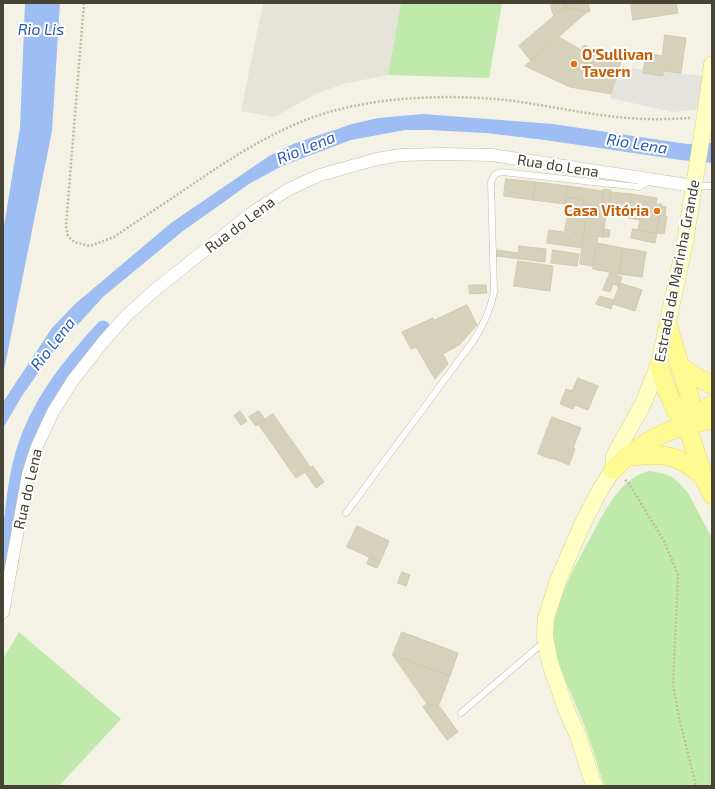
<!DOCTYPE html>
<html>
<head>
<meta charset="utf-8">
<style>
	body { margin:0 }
	#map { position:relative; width:715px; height:789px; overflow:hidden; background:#f3f2e5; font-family:"Exo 2",sans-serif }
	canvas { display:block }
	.frame { position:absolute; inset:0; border:4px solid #464334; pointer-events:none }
</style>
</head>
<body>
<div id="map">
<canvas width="715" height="789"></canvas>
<div class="frame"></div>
</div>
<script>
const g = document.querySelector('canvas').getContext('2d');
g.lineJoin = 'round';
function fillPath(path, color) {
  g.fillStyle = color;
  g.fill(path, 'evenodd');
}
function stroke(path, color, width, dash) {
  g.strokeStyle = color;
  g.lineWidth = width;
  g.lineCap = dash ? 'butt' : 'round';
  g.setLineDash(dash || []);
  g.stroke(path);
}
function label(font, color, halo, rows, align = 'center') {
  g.font = font + ' "Exo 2",sans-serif';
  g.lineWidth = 4;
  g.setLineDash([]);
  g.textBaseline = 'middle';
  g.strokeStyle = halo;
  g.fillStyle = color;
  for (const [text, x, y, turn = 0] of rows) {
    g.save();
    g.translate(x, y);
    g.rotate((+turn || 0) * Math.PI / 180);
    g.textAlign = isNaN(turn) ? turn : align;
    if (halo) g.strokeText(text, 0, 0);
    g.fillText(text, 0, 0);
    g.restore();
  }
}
fillPath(new Path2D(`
	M263,3h138l-13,72 -45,9 -27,10 -42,23 -33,-6z`), '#e5e3da');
fillPath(new Path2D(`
	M401,3h101l-13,75 -101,-3z
	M649,471l13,2 10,4 8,7 8,9 24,45v248h-108c-7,-23 -14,-47 -23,-69 -8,-20 -18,-39 -24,-60 -1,-4 -3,-10 -4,-14 -3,-37 27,-85 43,-116 12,-22 27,-50 53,-56z
	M19,632l102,87 -62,67h-56v-127z`), '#c0eaac');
fillPath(new Path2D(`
	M620,66l23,4v3l20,2v-4l40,5 -4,28 -4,6 -23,2 -62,-14z`), '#e4e3de');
fillPath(new Path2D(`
	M25,3h35l-8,128 -49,244v-143l17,-104z
	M423,114l130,10 134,20 25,-1v20l-31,-3 -136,-20 -59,-7 -57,-3h-24l-54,10 -69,26 -33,18 -66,47 -79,65 -52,57 -30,43 -19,32v-26l49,-74 23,-24 96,-81 98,-67 24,-12 59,-20 26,-6z`), '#9ebdf3');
stroke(new Path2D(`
	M3,571c3,-18 6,-36 9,-54 2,-22 5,-43 11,-64 15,-50 45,-86 80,-125`), '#9ebdf3', 15);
const building = new Path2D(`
	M551,3h14v4l-11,9 -2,-5z
	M565,3h23l2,8 -3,1 -22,-5z
	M631,3h45l2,10 -45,7z
	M565,7l22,5 -56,49 -12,-15z
	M665,35l21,3 -5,35 -18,-2v5l-20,-3 3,-20 16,3z
	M559,37l22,13 3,-5 18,9 3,-4 18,5 -12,39 -41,-7 -45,-21z
	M506,179l30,3 -3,18 -29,-4z
	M536,182l32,4 -3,18 -32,-4z
	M568,186l36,5 -2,16 -19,-3 1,-5 -18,-2z
	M604,189l7,1 -2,18 -7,-1z
	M611,192l20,2 -1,12h-4l-1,11 -38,-5 1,-7 21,3z
	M631,194l26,4 -1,6h6l-5,29 -19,-3 2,-10 -12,-2z
	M566,197l18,2 -3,17 -17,-3z
	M583,204l5,1 -2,11h-5z
	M626,206h4l-2,12 -3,-1z
	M661,206l5,1 -1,9 2,1 -3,17 -7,-1z
	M587,212l19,3 -3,22 -19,-3z
	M568,214l18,2 -2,18 -19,-3z
	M604,229l6,1 -1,7h-6z
	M633,229l24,4 -2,10 -24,-5z
	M549,230l35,5 -2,13 -35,-5z
	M584,235l14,2 -5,29 -13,-2z
	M597,243l26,5 -4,26 -26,-5z
	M519,246l27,3 -1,13 -49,-6 1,-6 21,3z
	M623,248l23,4 -4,25 -23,-3z
	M553,250l26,4 -2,12 -26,-3z
	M518,261l35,5 -3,25 -36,-5z
	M610,273l12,4 -3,9 -6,-2 -3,8 -7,-2z
	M620,283l22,7 -7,21 -22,-7z
	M469,285h17l1,8 -17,1z
	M600,296l14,4 -3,9 -15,-5z
	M467,305l10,20 -18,20 -16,9 5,10 -13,15 -19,-32 -5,2 -9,-17 31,-14 1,2z
	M578,378l20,8 -10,24 -13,-5 -2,4 -13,-5 6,-15 6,2z
	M240,411l7,10 -6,4 -7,-9z
	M259,411l6,8 -9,7 -7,-9z
	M273,414l38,54 -15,10 -38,-54z
	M552,417l29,11 -8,20 2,1 -6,16 -17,-7 -1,1 -13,-5z
	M313,466l11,16 -8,6 -11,-16z
	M357,526l32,15 -9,21 -33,-15z
	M370,557l10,5 -3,6 -10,-4z
	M402,572l8,3 -4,11 -8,-3z
	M402,632l56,21 -8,23 -57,-21z
	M393,655l57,21 -12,31 -11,-3z
	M427,704l13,3 18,25 -11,8 -24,-33z`);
fillPath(building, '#d5d1ba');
stroke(building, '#d0cbad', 1);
const service = new Path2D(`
	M695,186h17
	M346,513l128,-173c10,-17 16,-29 20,-48l-3,-110c2,-7 5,-9 11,-10l137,15 11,-6
	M461,713l83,-71`);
const minor = new Path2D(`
	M3,612l25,-138 9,-28 16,-34 20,-32 30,-38 24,-27 29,-26 97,-77 36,-23 31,-14 57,-16 24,-4 39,-1 52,1 202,31`);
const secondary = new Path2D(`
	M594,786l-16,-50 -12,-27 -16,-46 -5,-27 1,-18 13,-40 24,-55 17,-33 13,-20 1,-14 29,-52 16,-40 26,-122 20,-126 7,-52`);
const primary = new Path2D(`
	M668,326l22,72v8l-3,19
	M659,364l5,19 5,12 7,16 11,14 17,53 8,17
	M680,366l16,11 16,8
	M690,422l11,-11 11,-6
	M625,457c36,-3 52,-6 79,21
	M613,470c21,-22 45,-37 74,-45 9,-2 17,-4 25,-6`);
stroke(service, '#c2bfaa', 7);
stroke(minor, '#c2bfaa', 13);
stroke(secondary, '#d6d393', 17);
stroke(primary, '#e9de5e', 19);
stroke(new Path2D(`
	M84,3l-18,223 2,10 6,6 16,4 24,-9c26,-18 53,-35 79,-53 35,-24 71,-47 110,-63 56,-23 132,-27 192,-22 45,4 90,16 134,19 21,2 42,1 62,0
	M625,480l3,2 36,59 14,34 -5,110 6,32 17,69`), '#c2bc98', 2.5, [2, 2]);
stroke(service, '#fff', 6);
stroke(minor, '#fff', 12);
stroke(secondary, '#fffec3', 16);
stroke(primary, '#fff992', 18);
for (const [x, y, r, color] of [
	[574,64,4,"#e8710a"],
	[657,211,4,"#e8710a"]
]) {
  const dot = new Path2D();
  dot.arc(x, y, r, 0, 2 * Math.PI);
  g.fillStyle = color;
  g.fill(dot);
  stroke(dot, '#fff', 1.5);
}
label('bold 15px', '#c56008', '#fff', [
	["O'Sullivan",582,55],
	["Tavern",582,72],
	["Casa Vitória",649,211,"right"]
], 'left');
label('15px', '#464334', '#fff', [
	["Rua do Lena",558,166,9],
	["Rua do Lena",240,225,-37],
	["Estrada da Marinha Grande",677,271,-79],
	["Rua do Lena",28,489,-77]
]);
label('italic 16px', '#295bb6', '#fff', [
	["Rio Lis",41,30],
	["Rio Lena",637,144,9],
	["Rio Lena",306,148,-22],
	["Rio Lena",53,344,-52]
]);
</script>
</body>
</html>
